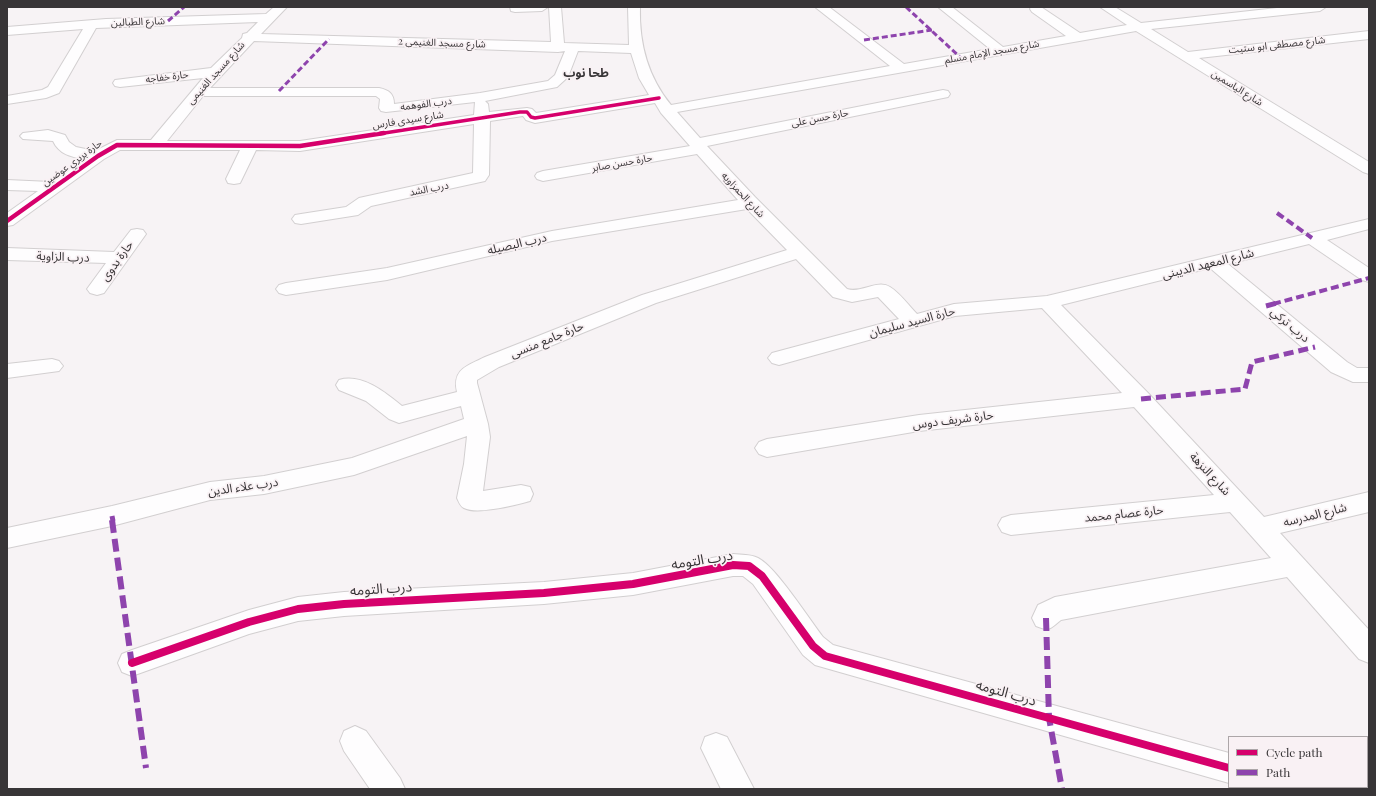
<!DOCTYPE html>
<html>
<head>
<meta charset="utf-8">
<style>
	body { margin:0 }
	#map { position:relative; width:1376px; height:796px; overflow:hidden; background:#f7f3f5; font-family:"Playfair Display",serif }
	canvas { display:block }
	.frame { position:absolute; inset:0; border:8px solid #383537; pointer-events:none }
	.legend { position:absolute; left:1228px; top:736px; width:140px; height:52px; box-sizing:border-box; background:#f9f1f4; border:1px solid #aca6a8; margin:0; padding:5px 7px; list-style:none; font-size:12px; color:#383537 }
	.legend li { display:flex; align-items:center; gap:8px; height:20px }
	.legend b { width:20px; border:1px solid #aca6a8 }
</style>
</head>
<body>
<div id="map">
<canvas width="1376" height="796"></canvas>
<div class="frame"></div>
<ul class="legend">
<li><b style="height:5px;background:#d6006c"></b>Cycle path</li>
<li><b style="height:5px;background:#8e44ad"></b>Path</li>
</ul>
</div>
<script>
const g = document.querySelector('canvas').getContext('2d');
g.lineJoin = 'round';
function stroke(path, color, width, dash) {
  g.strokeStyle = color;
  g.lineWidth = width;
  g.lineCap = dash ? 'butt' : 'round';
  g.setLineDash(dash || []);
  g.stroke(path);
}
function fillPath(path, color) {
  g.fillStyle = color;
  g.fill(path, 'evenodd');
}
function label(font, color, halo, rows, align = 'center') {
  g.font = font + ' "Playfair Display","Noto Sans Arabic",serif';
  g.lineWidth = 3.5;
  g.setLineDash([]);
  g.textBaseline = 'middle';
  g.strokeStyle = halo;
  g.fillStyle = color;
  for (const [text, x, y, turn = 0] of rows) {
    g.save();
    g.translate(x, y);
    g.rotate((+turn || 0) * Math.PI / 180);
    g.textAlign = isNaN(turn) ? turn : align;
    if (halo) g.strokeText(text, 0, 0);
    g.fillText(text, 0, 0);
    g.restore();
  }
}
const minor = new Path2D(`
	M274,7h13l-26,27 290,8 -2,-35h12l3,36 65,2 -1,-38h12c-1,37 8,70 31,98l219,-39 -75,-59h14l75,57 86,-15 -52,-42h14l51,40 63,-11 -34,-24 -2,-3 1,-2h10l39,26 47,-8 -27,-18h15l26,16 145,-16h40l-6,4 -169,18 37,23 181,-21v8l-170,19 170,104v12l-6,-2 -227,-141 -459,81 23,26 243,-48 5,1 2,3 -2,3 -5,1 -236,48 48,51 92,92c14,5 30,-10 43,-2 10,6 19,19 27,27l37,-10 93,-8 322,-77v10l-42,11 42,28v14l-7,-2 -53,-36 -81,20 119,98 10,6h12v14h-16l-22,-10 -121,-104 -149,37 88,89 115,123 105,-25v20l-89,21 89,97v33l-10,-4 -72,-82 -226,43c-11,8 -10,12 -25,6l-4,-8 6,-13 17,-8 216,-39 -41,-46 -219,23 -9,-3 -4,-7 4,-7 9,-3 203,-20 -80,-88 -215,24 -152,26 -8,-3 -4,-6 4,-6 8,-3 152,-24 203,-22 -80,-85 -87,8 -176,49 -7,-2 -4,-5 4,-5 127,-34 -21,-22 -26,5 -19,-5 -37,-38 -140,44 -157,64 -22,13v3l11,41 2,13 -7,54 38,-6 9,2 3,7 -3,7c-14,4 -53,14 -66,7 -4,-2 -5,-6 -7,-10l7,-34 3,-28 -113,39 -90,19 -54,6 -98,26 -105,22v-20l105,-22 98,-24 54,-6 88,-18 112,-39 -3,-13 -62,17 -10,-4 -23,-18 -27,-11 -3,-5 3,-5c23,-7 47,13 63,26l55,-14c-5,-23 10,-26 28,-35l157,-62 145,-45 -40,-41 -195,32 -165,39 -101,15 -7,-2 -3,-4 3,-4 7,-2 101,-15 165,-37 186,-31 -41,-46 -154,27 -6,-2 -2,-3 2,-3 6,-2 147,-25 -29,-33 -6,-10 -120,20 -9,-3 -3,-4 -33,5 -1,54 -4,6 -114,25 -13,9 -57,9 -6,-1 -3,-4 3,-4 6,-1 45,-7 13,-9 114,-25 1,-49 -174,27 -44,-1 -14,29 -2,4 -6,1 -6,-1 -2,-4 14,-29h-120l-16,9 -91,66 -6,1v-13l31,-22 -31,-1v-10l44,2 33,-23c-13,-2 -25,-5 -31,-18l-30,-2 -3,-3 3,-3 25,-3 17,5 4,7 7,5 19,4 22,-11h34l52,-62 -83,9 -5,-1 -2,-3 2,-3 96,-12 31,-30 1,-4 4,-1 11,-11 -162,6 -37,65 -13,5 -39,6v-8l35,-6 6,-3 35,-58 -76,6v-8l99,-8 160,-5zM254,41l304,11 7,-1 -10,24 -7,6 -68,12 -86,11c0,-10 -5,-14 -15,-16h-169zM578,51l53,2 8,25 10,17 -113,18 -4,-4 -5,-1 -38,4 -1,-8 -3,-3 72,-14 11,-10zM203,96h173l4,3 -1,9 2,3 5,1 89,-10 -1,13 -174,26h-133z
	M510,7h38l-6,4 -27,1 -4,-1z
	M137,229l6,1 3,4 -42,59 -7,2 -7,-2 -3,-4 19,-26 -99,-3v-12l107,4 17,-22z
	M52,359l7,2 4,5 -4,5 -52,7v-14z
	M733,554c8,1 17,0 25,4 18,9 51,61 65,79l10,8 396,108v30l-414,-118 -12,-10 -50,-71 -10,-8h-10l-100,19 -89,9 -200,12 -46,5 -49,13 -117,42 -10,-4 -4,-9 4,-9 10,-4 117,-40 49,-13 46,-5 200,-10 89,-9z
	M355,726l11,5 34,47 5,11h-35l-26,-38 -4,-10 4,-10z
	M716,733l11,4 27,52h-33l-20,-41 4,-11z
	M1292,787h47l1,2h-47z`);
stroke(minor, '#d2cfd0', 2);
fillPath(minor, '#fefdfe');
stroke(new Path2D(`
	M906,7l55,51
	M168,21l16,-14
	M864,40l68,-10
	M279,91l50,-52`), '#8e44ad', 3, [6, 3]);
stroke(new Path2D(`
	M1277,213l35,25
	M1273,304l96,-26`), '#8e44ad', 4, [8, 4]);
stroke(new Path2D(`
	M1266,306l11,-3
	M1141,399l104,-10 7,-27 63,-15
	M112,516l1,5`), '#8e44ad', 5, [10, 5]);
stroke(new Path2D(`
	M112,520l34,248
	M1046,618l3,100 13,71`), '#8e44ad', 6, [13, 6]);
stroke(new Path2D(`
	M378,134l142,-22h7l4,5 4,1 124,-20`), '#d6006c', 3.5);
stroke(new Path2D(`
	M7,221l91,-65 19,-11 183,1 84,-13`), '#d6006c', 4.5);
stroke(new Path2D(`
	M132,663l117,-41 49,-13 46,-5 200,-11 89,-9 100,-19 16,1 13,10 51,70 12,10 404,112`), '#d6006c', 8);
label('10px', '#383537', '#f9f1f4', [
	["شارع الطبالين",138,22,-2],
	["شارع مسجد الغنيمى 2",442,43,2],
	["شارع مصطفى ابو ستيت",1277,45,-6],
	["شارع مسجد الإمام مسلم",992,52,-10],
	["شارع مسجد الغنيمى",216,73,-48],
	["حارة خفاجه",167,77,-7],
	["شارع الياسمين",1237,88,32],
	["درب الفوهمه",426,104,-7],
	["حارة حسن على",820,118,-11],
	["شارع سيدى فارس",408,120,-9],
	["حارة بربري عوضين",72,163,-36],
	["حارة حسن صابر",622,163,-10],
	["درب الشد",429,189,-11],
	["شارع الحمزاويه",743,195,47]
]);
label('bold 12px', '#383537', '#f9f1f4', [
	["طحا نوب",586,73]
]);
label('12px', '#383537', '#f9f1f4', [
	["درب البصيله",517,244,-13],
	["درب الزاوية",63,257,2],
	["حارة بدوى",117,261,-54],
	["شارع المعهد الديبنى",1208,264,-14],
	["حارة السيد سليمان",912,322,-15],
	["درب تركي",1290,325,40],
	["حارة جامع منسى",547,340,-22],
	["حارة شريف دوس",953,420,-7],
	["شارع النزهة",1210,474,47],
	["درب علاء الدين",243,487,-8],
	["حارة عصام محمد",1124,514,-6],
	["شارع المدرسه",1315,515,-14]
]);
label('14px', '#383537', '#f9f1f4', [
	["درب التومه",702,560,-9],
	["درب التومه",381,589,-4],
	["درب التومه",1006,693,16]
]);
</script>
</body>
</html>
